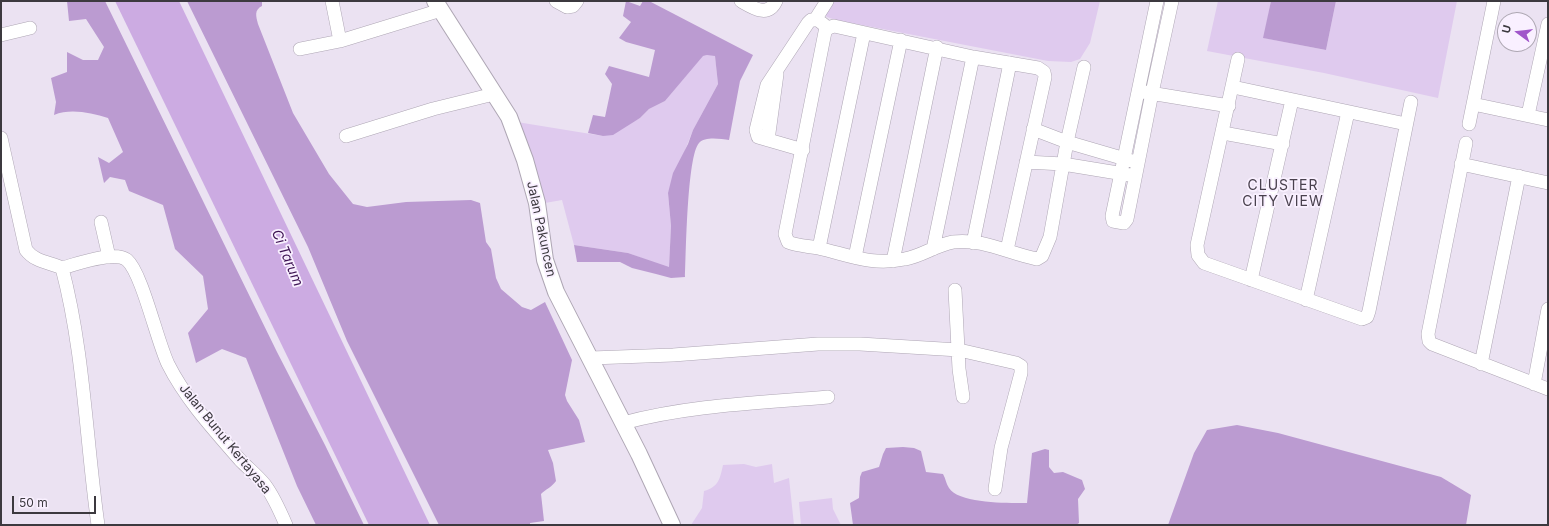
<!DOCTYPE html>
<html>
<head>
<meta charset="utf-8">
<style>
	body { margin:0 }
	#map { position:relative; width:1549px; height:526px; overflow:hidden; background:#ebe2f2; font-family:Inter,sans-serif }
	canvas { display:block }
	.frame { position:absolute; inset:0; border:2px solid #3c393f; pointer-events:none }
	.north { position:absolute; left:1497px; top:12px; width:40px; height:40px; box-sizing:border-box; background:#f9f0ff; border:1px solid #ada7b2; border-radius:50%; rotate:285deg; font-size:11px; font-weight:700; line-height:16px; text-align:center; color:#3c393f }
	.north::after { content:''; display:block; margin:auto; width:14px; height:18px; background:#a056ca; clip-path:polygon(50% 0,100% 100%,50% 72%,0 100%) }
	.scale { position:absolute; left:12px; top:496px; width:84px; height:18px; box-sizing:border-box; border:2px solid #3c393f; border-top:0; padding-left:5px; font-size:12px; line-height:14px; white-space:nowrap; color:#3c393f; -webkit-text-stroke:3px #f9f0ff; paint-order:stroke }
</style>
</head>
<body>
<div id="map">
<canvas width="1549" height="526"></canvas>
<div class="frame"></div>
<div class="north">U</div>
<div class="scale">50 m</div>
</div>
<script>
const g = document.querySelector('canvas').getContext('2d');
g.lineJoin = 'round';
function fillPath(path, color) {
  g.fillStyle = color;
  g.fill(path, 'evenodd');
}
function stroke(path, color, width, dash) {
  g.strokeStyle = color;
  g.lineWidth = width;
  g.lineCap = dash ? 'butt' : 'round';
  g.setLineDash(dash || []);
  g.stroke(path);
}
function label(font, color, halo, rows, align = 'center') {
  g.font = font + ' Inter,sans-serif';
  g.lineWidth = 3.5;
  g.setLineDash([]);
  g.textBaseline = 'middle';
  g.strokeStyle = halo;
  g.fillStyle = color;
  for (const [text, x, y, turn = 0] of rows) {
    g.save();
    g.translate(x, y);
    g.rotate((+turn || 0) * Math.PI / 180);
    g.textAlign = isNaN(turn) ? turn : align;
    if (halo) g.strokeText(text, 0, 0);
    g.fillText(text, 0, 0);
    g.restore();
  }
}
fillPath(new Path2D(`
	M832,1h268l-10,42 -10,16 -9,3 -23,-1 -212,-41 -9,-3 -2,-3z
	M1218,1h53l-7,37 62,12 10,-49h121l-19,97 -114,-25 -117,-22z
	M707,55h8l3,29 -25,46 -25,63 3,33 -2,42 -41,-15 -54,-8 -12,-45 -17,3c-7,-29 -14,-55 -28,-81l86,14 37,-18 9,-9 16,-8 37,-45z
	M744,464l12,3 16,-3 2,19 15,-5 5,47h-103l11,-17 2,-17c15,-4 16,-13 19,-26z
	M832,498l1,11 8,16h-40l-2,-23z`), '#dfcaee');
fillPath(new Path2D(`
	M67,1h38l172,351 48,93 39,80h-48l-19,-39 -51,-128 -24,-9 -26,14 -8,-30 20,-24 -5,-33 -28,-27 -12,-44 -34,-14 -4,-11 -15,-3 -6,6 -6,-26 11,6 14,-11 -15,-34c-17,-5 -37,-10 -54,-3l2,-13 -5,-24 16,-6v-20l16,8h15l6,-13 -18,-28 -17,2z
	M187,1h75v5c-8,4 -6,10 -4,18l35,89 36,61 24,30 14,3 39,-5 65,-2 9,3 6,39 5,7 5,29 5,11 21,18 9,3 14,-8 27,58 -7,35 2,6 12,19 6,22 -37,8 5,13 3,18c-4,6 -10,8 -15,13l3,27 -14,2v2h-91l-92,-184 -39,-94z
	M626,1l14,5 3,-5h6l104,54 -13,26 -11,59c-8,-1 -24,-4 -30,3 -12,13 -13,112 -14,134l-14,1 -15,-4 -24,-6 -12,-6h-43l-3,-17 54,8 41,14 2,-41 -3,-33 5,-20 15,-29 5,-14 25,-46 -3,-28 -8,-1 -4,1 -38,45 -16,8 -9,9 -27,17 -10,1 -15,-3 5,-18 12,2 7,-33 -7,-10 4,-8 40,11 6,-27 -29,-8 -7,-4 12,-16 -8,-6z
	M1271,1h65l-10,49 -63,-12z
	M1237,425l41,8 163,44 30,18 -5,30h-298l26,-72 13,-23z
	M903,447l11,1 7,3 5,21 17,2c3,5 3,10 6,14 10,16 61,15 78,15l5,-50 13,-4 4,1v17l5,6 9,-1 19,8 3,9 -7,10 1,24 -3,2h-223l-3,-22 9,-5 1,-21 2,-5 17,-5 4,-13 3,-6z`), '#bb9bd1');
fillPath(new Path2D(`
	M115,1h64l251,524h-61z`), '#ccabe2');
const minor = new Path2D(`
	M332,1l8,40
	M556,1l11,6 6,-1 4,-5
	M741,1c12,7 27,17 35,0
	M1157,1l-45,215 1,5 11,2 3,-4 25,-126 20,-92
	M815,20l12,-19
	M1,35l29,-7
	M300,49l40,-8 101,-31
	M1238,59l-41,186 1,10 6,8 158,56 5,-2 2,-6 42,-209
	M1233,87l173,37
	M1144,92l85,14
	M1473,104l75,16
	M1528,115l20,-91
	M1469,124l25,-123
	M1033,129l34,13 65,19
	M1223,133l60,11
	M346,136l87,-27 61,-15
	M1,138l25,112c9,12 23,12 36,18
	M768,140l9,-66
	M1466,143l-38,191 1,7 3,3 116,45
	M803,150l-45,-13 -2,-7 11,-45 41,-62 3,-3h7l10,8
	M1026,162l37,2 67,11
	M1461,164l87,19
	M101,222l8,35
	M973,243l37,-180
	M819,248l45,-215
	M933,249l40,-192
	M1007,250l38,-173 -1,-5 -6,-4 -65,-11 -139,-31 -6,2 -3,4 -40,202 3,8c10,4 20,4 30,6 31,7 53,18 87,11 17,-3 31,-14 48,-17 29,-4 57,12 84,17l5,-3 8,-19 17,-95 17,-75
	M855,257l46,-217
	M893,261l44,-214
	M62,268c15,-4 52,-18 65,-8 15,13 30,81 41,104 18,36 47,67 73,97 8,8 17,15 24,24 9,12 15,26 21,40
	M62,268c22,83 24,172 36,257
	M1251,280l41,-180
	M955,290l4,79 4,28
	M1306,300l42,-188
	M591,358l82,-3 145,-11h42l99,6 57,13 5,3v7l-20,75 -6,41
	M1481,364l38,-188
	M1534,384l14,-75
	M623,423c67,-18 136,-20 205,-26`);
const tertiary = new Path2D(`
	M435,1l74,116 16,43 12,43 8,57 11,32 83,162 33,71`);
stroke(minor, '#aea6b4', 14);
stroke(tertiary, '#aea6b4', 18);
stroke(minor, '#fff', 13);
stroke(tertiary, '#fff', 16);
label('13px', '#3c393f', '#f9f0ff', [
	["Jalan Pakuncen",541,229,78],
	["Jalan Bunut Kertayasa",225,439,51]
]);
g.letterSpacing = '1px';
label('14px', '#49414e', '#f9f0ff', [
	["CLUSTER",1283,186],
	["CITY VIEW",1283,202]
]);
g.letterSpacing = '0px';
label('italic 14px', '#3d1353', '#f9f0ff', [
	["Ci Tarum",287,258,67]
]);
</script>
</body>
</html>
